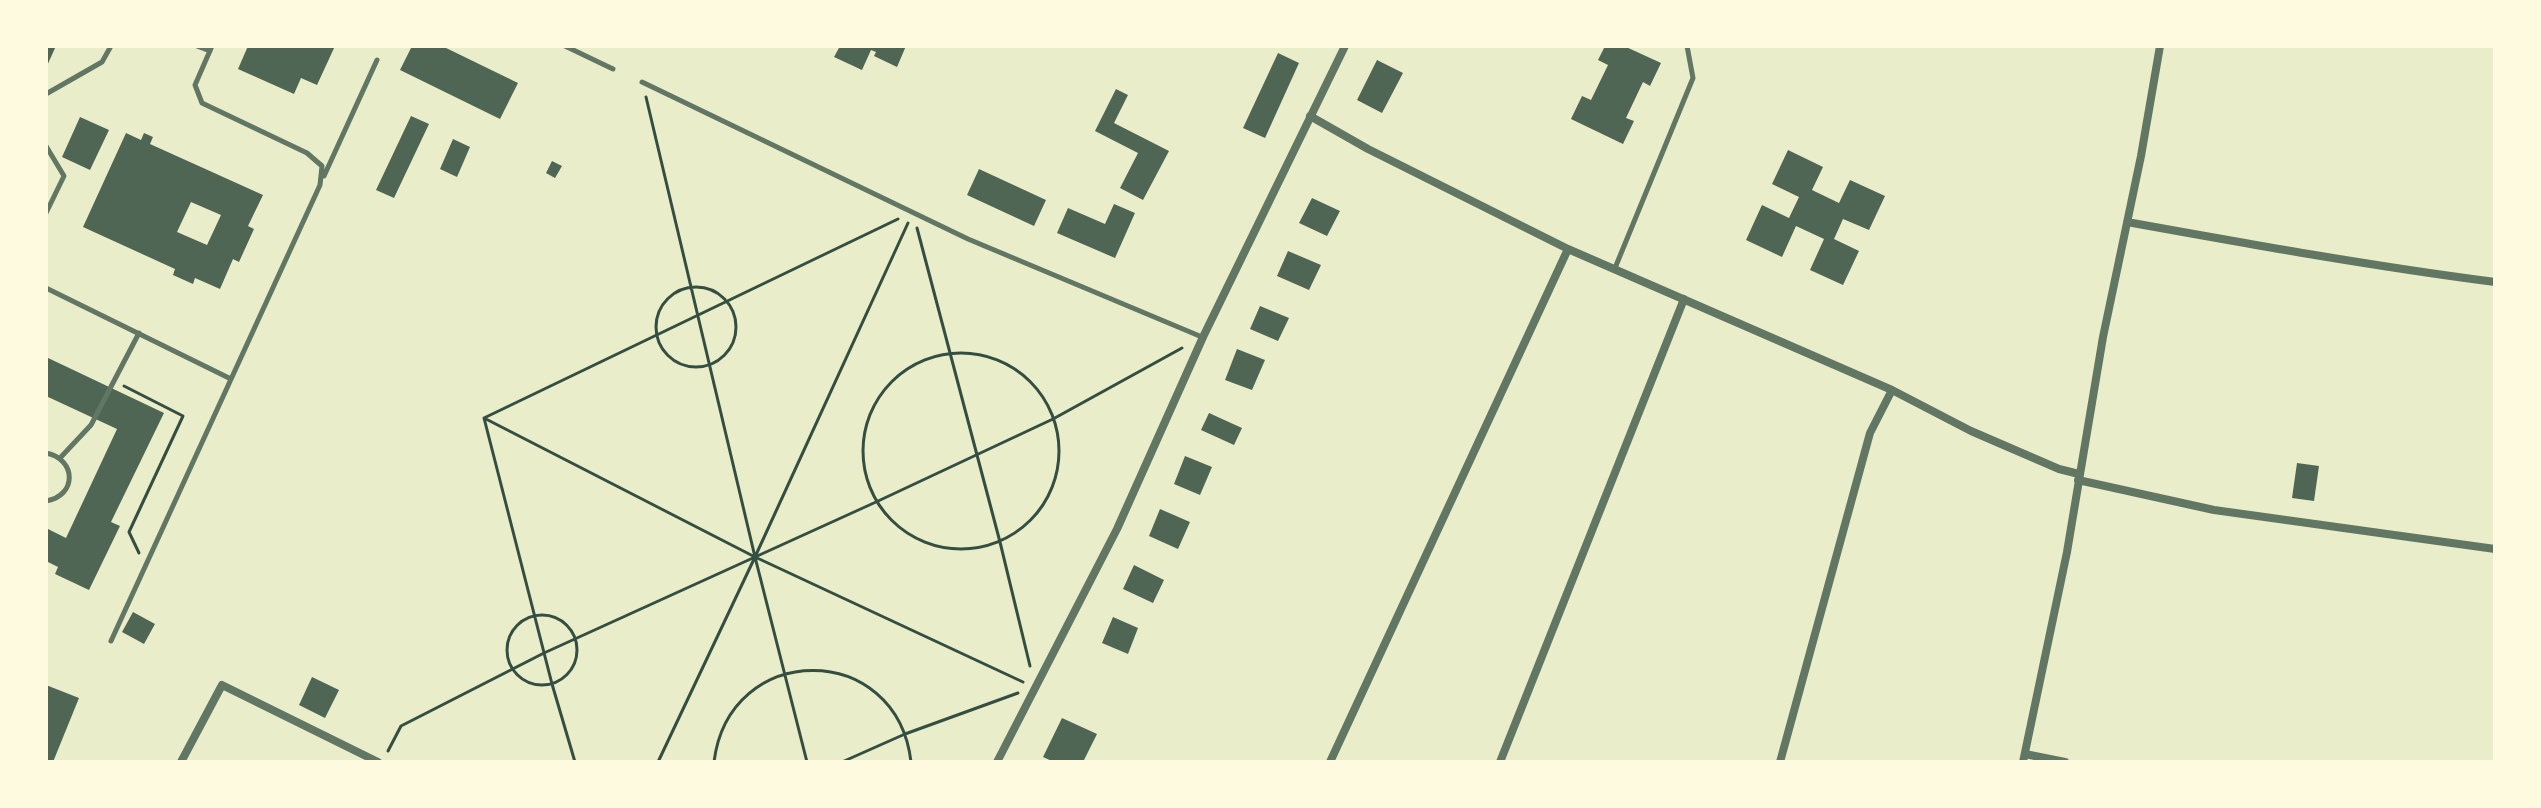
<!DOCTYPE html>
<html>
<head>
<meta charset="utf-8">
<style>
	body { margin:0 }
	#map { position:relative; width:2541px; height:808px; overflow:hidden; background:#e9edc9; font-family:Inter,sans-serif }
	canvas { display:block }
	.frame { position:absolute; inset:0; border:48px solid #fefae0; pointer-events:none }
</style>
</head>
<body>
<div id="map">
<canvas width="2541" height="808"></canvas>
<div class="frame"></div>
</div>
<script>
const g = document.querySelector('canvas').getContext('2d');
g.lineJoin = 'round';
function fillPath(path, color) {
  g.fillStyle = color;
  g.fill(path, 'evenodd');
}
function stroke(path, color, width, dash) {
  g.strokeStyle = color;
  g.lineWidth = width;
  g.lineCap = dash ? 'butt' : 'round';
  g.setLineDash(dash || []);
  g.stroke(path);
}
fillPath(new Path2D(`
	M46,46h10l-10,22z
	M248,46h87l-18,39 -16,-7 -7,16 -56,-25z
	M412,46h30l76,37 -18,36 -100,-49z
	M840,46h66l-9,21 -23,-11 2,-4 -5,-2 -9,20 -28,-13z
	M1605,46h19l37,17 -11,23 -7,-4 -17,36 8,3 -11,23 -52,-25 11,-23 9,4 17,-35 -10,-5z
	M1278,53l21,10 -34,75 -22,-10z
	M1377,60l26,13 -21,40 -25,-13z
	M1116,89l12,6 -14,28 55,28 -26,49 -23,-12 18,-35 -43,-22z
	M411,116l18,8 -35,74 -18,-8z
	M80,117l29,13 -19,40 -28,-13z
	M126,133l15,7 3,-7 9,4 -3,7 113,51 -15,31 6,3 -15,33 -6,-3 -13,30 -25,-11 -2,6 -20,-9 2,-6 -92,-42zM191,202l30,13 -14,30 -30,-13z
	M453,139l17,8 -13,30 -17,-8z
	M1788,150l35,17 -11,23 27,13 11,-23 35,16 -16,34 -26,-11 -9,20 25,12 -16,34 -33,-15 14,-31 -28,-13 -14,31 -36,-17 16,-35 27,13 10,-21 -27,-13z
	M552,161l10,5 -7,12 -9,-5z
	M979,169l67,31 -12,26 -67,-31z
	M1312,198l28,13 -13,25 -28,-13z
	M1114,204l21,9 -20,45 -58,-25 11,-25 37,16z
	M1288,251l33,14 -12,25 -32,-14z
	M1260,306l29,12 -11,23 -28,-12z
	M1237,349l28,11 -13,30 -27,-10z
	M46,357l118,56 -53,109 9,4 -31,64 -34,-16 3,-7 -12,-6v-33l20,10 51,-109 -71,-33z
	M1209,413l33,15 -8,17 -33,-15z
	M1185,456l27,11 -12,28 -26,-11z
	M2297,463l22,3 -5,35 -22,-3z
	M1160,509l30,13 -12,27 -29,-13z
	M1134,565l30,15 -11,23 -30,-14z
	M133,612l22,12 -11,20 -22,-12z
	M1113,617l25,11 -10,26 -26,-11z
	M312,677l27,13 -14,28 -26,-13z
	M46,685l33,13 -26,64h-7z
	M1062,718l35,16 -14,28h-29l-11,-5z`), '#4f6655');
stroke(new Path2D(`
	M646,97l109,460 52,205
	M917,228l83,314 30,124
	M656 327a40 40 0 1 1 80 0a40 40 0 1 1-80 0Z
	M863 451a98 98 0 1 1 196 0a98 98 0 1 1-196 0Z
	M124,386l59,30 -54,116 10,21
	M484,418l271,139 268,125
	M484,418l414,-199
	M484,418l68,266 23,78
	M507 650a35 35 0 1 1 70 0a35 35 0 1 1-70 0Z
	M388,751l13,-25 143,-73 332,-151 177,-83 129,-71
	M658,762l97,-205 153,-334
	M714,762c15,-122 183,-122 197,0
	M842,762l63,-28 113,-41`), '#344e41', 3);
stroke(new Path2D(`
	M197,46l13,5
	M565,46l48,23
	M642,82l326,157 234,98
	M46,94l56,-32 9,-16
	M46,146l18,30 -18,37
	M324,176l53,-116
	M1615,268l78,-190 -6,-32
	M46,288l185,91
	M46,453c31,6 31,43 0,48
	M60,458l31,-33 48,-92
	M111,641l209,-456 2,-19 -15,-13 -105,-50 -7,-18 17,-39`), '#617663', 5);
stroke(new Path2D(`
	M1310,116l58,33 200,100 324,141 79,41 88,38 20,5
	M2127,222c122,22 244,44 368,60
	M2078,480l136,30 281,39
	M2025,754l40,8
	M181,762l41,-77 156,77
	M997,762l120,-233 86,-192 142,-291
	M1330,762l238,-513
	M1500,762l184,-463
	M1780,762l90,-329 22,-43
	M2023,762l44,-210 36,-215 38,-181 19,-110`), '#617663', 8);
</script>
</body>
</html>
